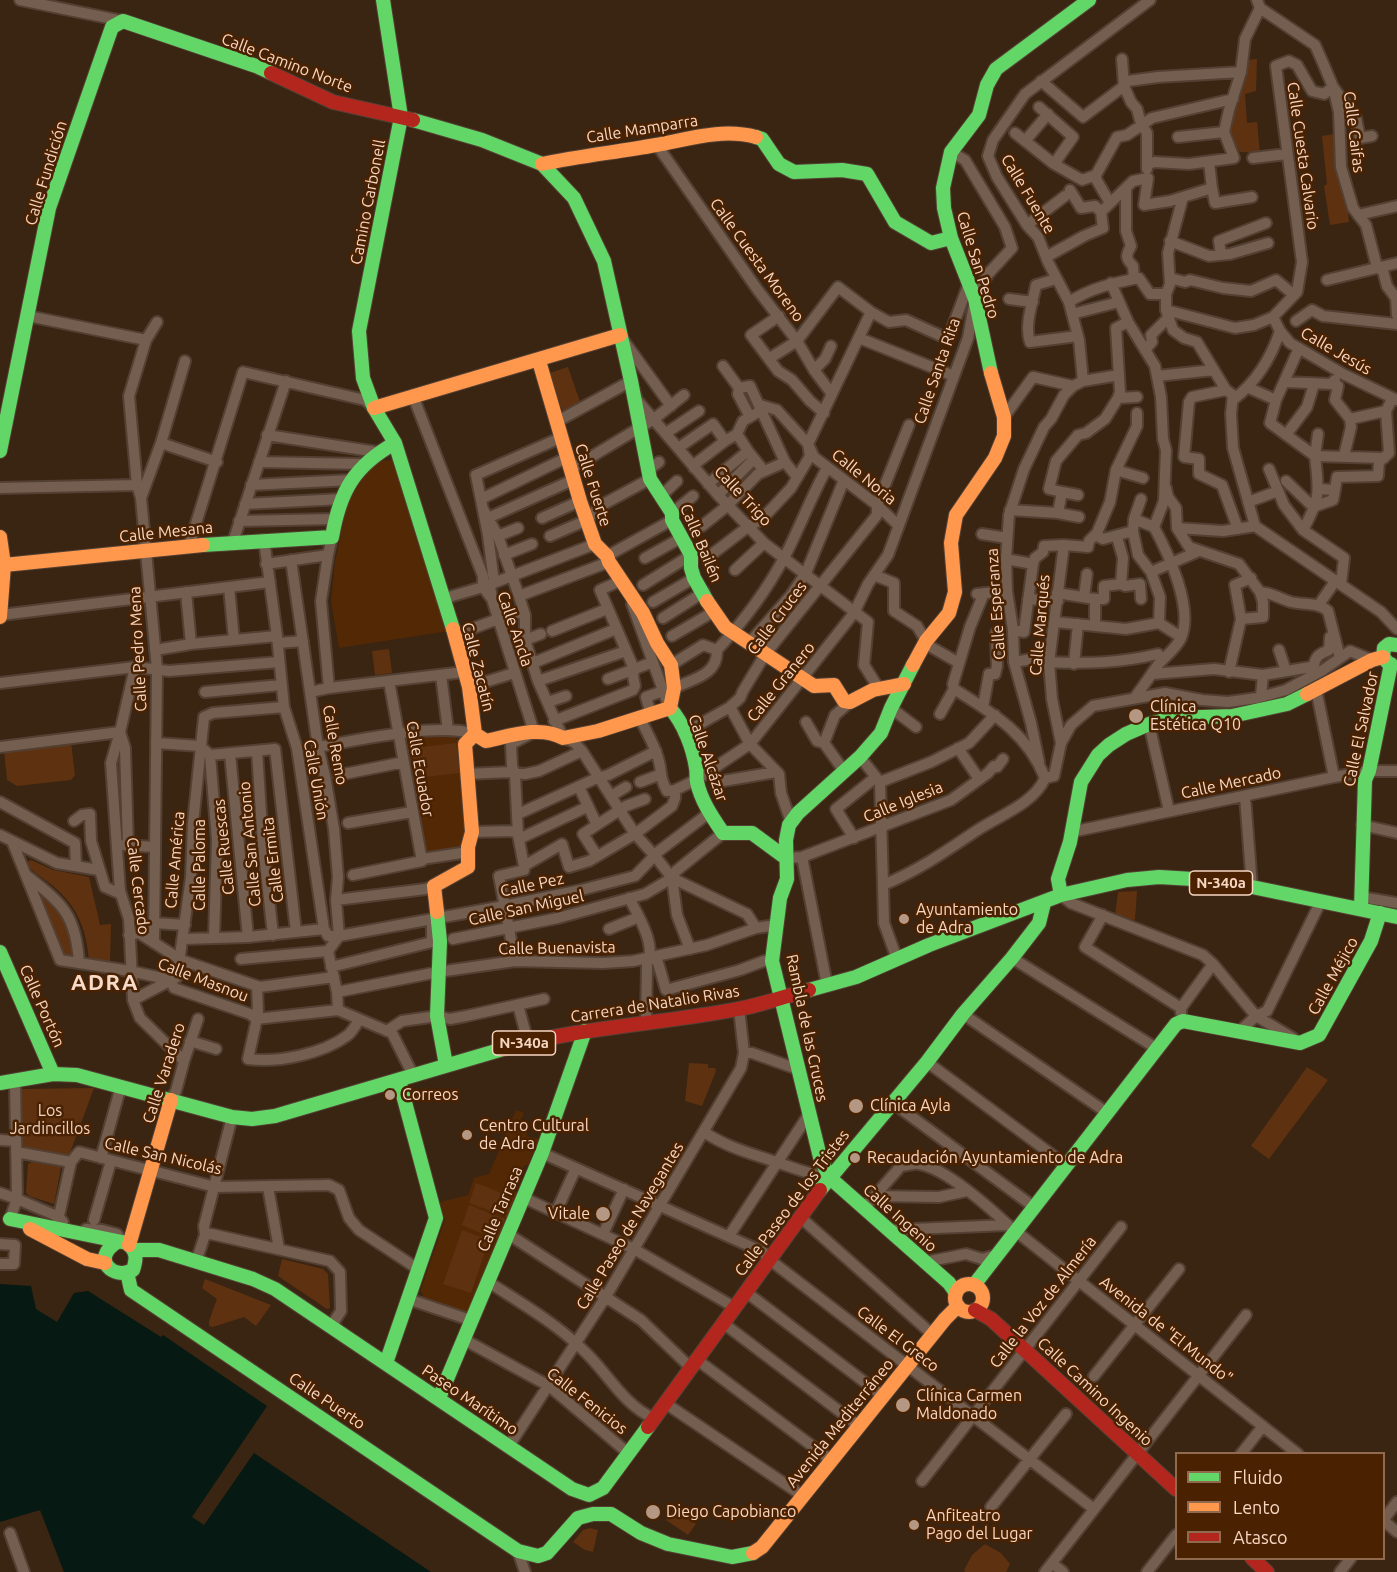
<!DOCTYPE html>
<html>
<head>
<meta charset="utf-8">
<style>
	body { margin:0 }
	#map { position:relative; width:1397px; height:1572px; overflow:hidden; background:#3a2412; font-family:Ubuntu,sans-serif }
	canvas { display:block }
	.legend { position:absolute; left:1175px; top:1452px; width:210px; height:108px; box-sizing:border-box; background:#4a2202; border:2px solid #8f6a4f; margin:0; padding:8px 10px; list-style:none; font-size:18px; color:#f7d6c2 }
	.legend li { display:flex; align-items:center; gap:12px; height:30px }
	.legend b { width:30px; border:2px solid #8f6a4f }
</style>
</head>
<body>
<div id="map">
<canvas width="1397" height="1572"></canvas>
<ul class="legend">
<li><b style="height:8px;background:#63d668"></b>Fluido</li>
<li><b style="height:8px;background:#ff974d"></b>Lento</li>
<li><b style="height:8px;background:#b3261e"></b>Atasco</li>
</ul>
</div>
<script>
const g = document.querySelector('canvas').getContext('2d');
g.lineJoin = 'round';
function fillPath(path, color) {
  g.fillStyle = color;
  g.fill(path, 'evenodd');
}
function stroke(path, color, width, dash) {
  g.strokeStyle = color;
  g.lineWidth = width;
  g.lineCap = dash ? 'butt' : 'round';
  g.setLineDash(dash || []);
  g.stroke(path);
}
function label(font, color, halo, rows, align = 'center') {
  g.font = font + ' Ubuntu,sans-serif';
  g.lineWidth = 5;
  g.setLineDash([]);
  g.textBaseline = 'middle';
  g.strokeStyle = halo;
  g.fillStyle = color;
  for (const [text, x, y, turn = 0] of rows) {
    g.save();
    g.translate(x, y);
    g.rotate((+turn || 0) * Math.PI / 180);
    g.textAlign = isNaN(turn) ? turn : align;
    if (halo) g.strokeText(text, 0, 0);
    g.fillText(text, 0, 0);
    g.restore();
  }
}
fillPath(new Path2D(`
	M396,459l53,172 -110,17 -8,-47 4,-39 12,-58 23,-41z
	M456,734v5h5l5,104 -10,6 -31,4 -20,-107 4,-1v-6z
	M516,1110l8,3 -4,8 10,5 -4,10 13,3 -11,26h-3l-10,24 2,5 -49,122 -47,-17 2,-6 -3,-1 25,-72 -5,-18 28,-7 6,-17 15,-4z`), '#532805');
fillPath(new Path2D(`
	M1257,59l-1,32 -11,3 2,29 10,-1 3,31 -20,-1c-22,-23 -1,-65 6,-92z
	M1334,134v29l13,39 2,20 -19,3 -6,-39 3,-2 -5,-48z
	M568,367l12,35 -16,9 -3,-3 -11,-35z
	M389,649l3,24 -17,2 -3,-24z
	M71,742l4,33 -4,5 -54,6 -10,-6 -3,-30z
	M456,743l4,30 -44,5 -4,-30z
	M31,860l22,10 36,7 11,48 11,-1 -1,39 -21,-3c-3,-33 -12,-54 -37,-75 -9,-7 -20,-13 -26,-22z
	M33,885c24,17 40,43 42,73l-12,-3z
	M1137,891l-2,29 -20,-4 3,-24z
	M689,1063l19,1v4h7l1,3 -14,35 -17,-5z
	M1307,1067l21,13 -59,79 -18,-13z
	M94,1088l-26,70 -49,-9 2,-60z
	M32,1162l29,5 -7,37 -25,-8 -3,-4 2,-28z
	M476,1183l38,15 -7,19 -38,-14z
	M469,1205l36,14 -8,20 -35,-14z
	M462,1230l27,10 -18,53 -28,-9z
	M282,1259l41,10 5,5 2,34 -3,1 -49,-33z
	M205,1279l66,26 -15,21 -12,-9 -31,10 -4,-1v-5l8,-22 -15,-11z
	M674,1509l22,15 -8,11 -22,-15z
	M590,1528l8,2 -5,22 -8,-2 -12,-8 10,-12z
	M985,1544l16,9 9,11 -4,8h-41l-1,-2 8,-15z`), '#5e3210');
fillPath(new Path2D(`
	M0,1284l31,2 5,23 21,13 17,-29 14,-2 73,46 2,-2 104,71 -75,111 12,8 50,-72 177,119h-367l-24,-62 -40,12z`), '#061912');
const street = new Path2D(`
	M20,0l103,21
	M1257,0l3,8 55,37 8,18 10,24 6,25 2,55 12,41 13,17 11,42 6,4 4,15 9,12 1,17
	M1122,59l2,27 7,16 6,7 4,15 6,9v36
	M1041,81l42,36 41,-31 4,-5 30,-4 83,-5
	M1039,107l34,30 -19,27
	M1015,133l39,31 28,16 14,-5
	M1178,137l46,-5
	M1025,141l23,-27
	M657,145l100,144 40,52 17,29 18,24
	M1253,158l34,-4
	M1209,162l3,26
	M1147,165l7,-3 35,2 45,-6 -10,-26 5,-22 12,-38 4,-33 15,-31
	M1126,189v42l5,15c-5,9 -6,12 2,20l1,13
	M1183,197l-15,56 2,31 -4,10v16l7,20 11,8 13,4 29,48 7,5 -2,19 2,34 22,78 126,86 16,17
	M1110,203l-14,-24v-4l21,-38 10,-2 25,-17 81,-19
	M1101,212l32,-31 15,-3 -4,27 26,-4 42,-13 3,15 37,-6
	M1358,215l39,-9
	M1027,225l38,-29
	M1170,241l39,15 21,-2 38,-11
	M1221,255l-2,-14 47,-18
	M1046,257l38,-21 19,-8 -2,-16 -6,-6 -14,2 -11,-18
	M1170,278l15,4 5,-2 33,8 28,3 25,-11 18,15
	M1056,279l-20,6c-3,17 -12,40 -6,57l48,-6
	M1327,280l70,-17
	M1111,283l17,39 27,44 6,31 2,42 3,11 -2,51 -10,26c14,26 40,81 27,111 -6,12 -16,18 -24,28 -7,10 -14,21 -22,31
	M1009,299l24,3
	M1069,302c22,-14 44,-19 70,-24l11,16h16
	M1166,310l69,18 19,-3 19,-8 7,14 10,12 53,31 54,26
	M1072,314l47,-12
	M28,316l118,24
	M779,316l-28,19 27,36 14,9 18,21 14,12
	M1273,317l24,-25 5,-30 -26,-196 13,-5 8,4 15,26 12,3 9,-7 23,31 4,20 12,-2
	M1296,321l16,-11 11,6 74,8
	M859,338l95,38
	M624,341l47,65
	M1299,348l-23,52 -6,23 45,33c4,36 6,41 -12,74
	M1145,350l7,-8 -1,-7 17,-17
	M770,358l27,-17 41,-54 33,25 18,10 17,-2 42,19 21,-56
	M723,366l16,22 -1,6 12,23
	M814,370l11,-11 6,-13
	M1157,376l57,-6
	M1083,381l-4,-41 -10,-38 -21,-40 -10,-25 -11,-12 -30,-48 -9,-21 5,-16 32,-46 125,-94
	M1285,382l46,2 4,-4
	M1331,384l7,2 -3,14 15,19 1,8 -7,29
	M739,388l11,-2 35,76 12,15
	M1249,388l27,12
	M1226,390l-34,7 -3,5 -5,55 15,2v15l23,11 16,44
	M413,396l70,180v11l9,12 42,133 -23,12 1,22 3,8 3,61 6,31
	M1118,398l2,-6 -4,-64 12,-6
	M1234,399c22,-17 37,-41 46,-68
	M760,405l17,5 31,34 6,13 63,48 21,20
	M1004,417l29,-40 40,9
	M1350,419l36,-8
	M556,422l75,-41 6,19 81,95 46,48 104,79 -4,43 15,24
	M666,433l33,-22
	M737,434l11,17 16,20
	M1318,434l-3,22 69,2
	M267,435l110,17
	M1286,435l21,-28 7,-23
	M161,443l56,19
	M678,448l35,-24 12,17
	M259,462l103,2
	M694,468l1,-4 30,-23 12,-7 6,-13 19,-11
	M571,469l83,-50 30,-24
	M1269,469l15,36 19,25 41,28 -3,26
	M648,470l11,-8
	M1116,470l27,8
	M1286,481l24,23 6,2 17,-6 2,-10
	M708,484l40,-33
	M251,485l100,-5
	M0,488l137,-3
	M1166,488l2,9 8,11 1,20 12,19 50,17 21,28 3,10v15l-22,2
	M1319,489l16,1 2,-13 41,-1 1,-14 10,-9 -3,-42 6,-12
	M1062,492l16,3
	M718,495l36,-36
	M661,496l16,-15
	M141,498l-4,-13 -8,-89 17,-56 11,-18
	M481,499l87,-42
	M1248,502l30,-11
	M245,504l96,-5
	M483,509l15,27 21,60 6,19v25l13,41 25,57 11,4 8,9 53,83 20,22 17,22 75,36 9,14
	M1010,510l48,3 4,-21 -13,-3 7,-28 22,-26 8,-2 19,-14 13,-21 19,-1
	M672,513l21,-17
	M1058,513l21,4
	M488,518l85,-38
	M542,518l38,-17
	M1134,519l7,-20
	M239,521l96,-2
	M702,526l25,-20 31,-32 27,-12
	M1154,527l-20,-8 -1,12 5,24 13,17 9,25 -1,26
	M1177,528l46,3 32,-5
	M1097,533l13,-31 6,-32 21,-44v-13
	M982,534l25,4
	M498,536l20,-8
	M550,536l37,-16 13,-14 50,-27
	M264,540l13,96 7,71 13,41 27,181 4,7h11l-11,15 9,41 1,18
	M233,542l53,-161
	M189,546l54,-174 122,28 8,7
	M504,555l28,-11
	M711,555l38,-29 13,-7 29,-31 19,-32 -2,-12 63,-132
	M607,556l65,-36
	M645,558l36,-20
	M1006,559l27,5 2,-6 8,-6 1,-6 20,-1 24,2 1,-6 8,-8 2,4 4,2 30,-8
	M291,560l27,187 7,29 9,53 4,48 -2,23 3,36 165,-30 77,-16 54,-14 24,-25 50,-38
	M266,564l62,-9
	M735,570l29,-27
	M1151,572l48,-21
	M874,575l20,8v28l23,15 9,15
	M1121,584l4,2 15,-2 1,15
	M643,585l48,-30
	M229,587l5,53
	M186,592l5,52
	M1260,592c13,1 20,7 31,10 13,3 27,0 37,9l12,47
	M1057,593l38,6
	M977,594l30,-3
	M519,596l90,-34
	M1084,597l3,-23
	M442,599l41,-12 112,-43
	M492,599l-2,-13 4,-4 -6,-47 -12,-60 84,-37
	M1028,599l30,2
	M653,602l41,-24
	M632,604l37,103
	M1318,606l18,-26
	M1,615l269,-33
	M663,618l41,-26
	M1055,622l71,7 33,-6 22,14
	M1095,625v-26h9v-13l17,-2 2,-26 -6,-21
	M1013,630l11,2 9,-68
	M552,631l55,-22
	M455,635l62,-23 8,3
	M672,636l41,-24
	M525,640l16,-6
	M750,642l41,-47 15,-22 38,-93
	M278,643l25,-2
	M924,643l35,20
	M155,650l36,-6 86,-8
	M1279,650l7,21
	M1014,662l36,-6
	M1049,662c39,2 71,1 109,-8
	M533,663l83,-34
	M1074,664l4,-40
	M671,665l32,-20 14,5c26,-28 50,-60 68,-94 15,-29 26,-59 42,-88
	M1229,672l12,-53 -6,-34 16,-7
	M1152,674l62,-5 49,6 -2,21
	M441,675l7,55
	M1263,675l48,-8 3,-2c2,-10 6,-11 15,-15l1,-13
	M608,679l45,-17
	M538,681l88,-30
	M0,683l135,-16 34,4 110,-9
	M469,687l45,-14
	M329,688l-8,-87 7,-46 4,-18
	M674,688c19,-9 44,-13 43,-38
	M954,689c40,25 73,44 91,89
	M1316,689l18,88
	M205,692l76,-7
	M310,692l19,-4 135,-16
	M548,702l18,-6
	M730,707l20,37 29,30 2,19 10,29
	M983,707l6,-33h6l2,-8 -1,-33
	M891,708l25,19
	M651,714l-5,-17 17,-6
	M940,714l14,-25 -1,-5 17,-57 14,-34
	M640,718c6,13 14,26 18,40 5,15 0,17 9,33l8,-1
	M554,721l79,-31 2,-4 -2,-10 1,-7 -34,-79 22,-10
	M806,722l11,19 7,2
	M1149,724l20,87
	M684,733l46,-26 10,-9 3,-7 23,-38 111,-138v-10l32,-80
	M156,743l44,3 10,9 65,-6 21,183
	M1061,743l-9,-44 -3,-37 15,-117
	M0,747l120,-15 -9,31 9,128 9,28 4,81 7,18 44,43
	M318,747c40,-7 120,-25 157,-13
	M958,748l21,31
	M257,751l6,94 10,90
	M230,754l18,183
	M210,755l7,85 -3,98
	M860,757l20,25 3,103
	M1039,762l-8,-39 -17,-61 -1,-32 -6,-39 -1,-32 3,-44 15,-46 20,-42 7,-8 13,-24 9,-9 10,-5 36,-6
	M844,771l-20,-28 11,-28 15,-13
	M467,774l42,-2 16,2 14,-3 43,-20
	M339,775l65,-13
	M1045,778l9,-2 7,-33 10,-18 22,-19 72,-13 37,7 26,2 29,-4 29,-8 37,-20 27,-19 22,9
	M640,782l19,-7
	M717,782l59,-10
	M880,782l51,-20 38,-19 26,-28
	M579,787l18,38
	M611,796l15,-9
	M1245,796l7,91
	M0,802l75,41 1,23
	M518,814l79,-36 11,-3 48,-24
	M74,821l8,-6 8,-1 1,27 14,46 16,7
	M348,823l64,-11
	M1362,825l35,8
	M472,832l42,-1 7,7 66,-31
	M1071,832l263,-55 35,-6h28
	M0,835l57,28 42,7
	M854,838l-18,-29 40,-32
	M12,841l48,119 70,11 41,9 3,8 76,26 6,5 82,-9 54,23 21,42
	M123,845l32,2
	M128,845l-3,-97 -5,-16 15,-65
	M597,856l-14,-22 43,-28 19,-7
	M802,857l25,128
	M786,858l16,-1 149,-57 37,-27 6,-7 3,1 6,-8
	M422,859l46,-7
	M26,875c37,29 50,40 53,88
	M353,875l69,-14 -33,-180
	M672,878l5,37 13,34
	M1061,895l10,8 132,52 10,9 43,52 37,22
	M1361,897l36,6
	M629,898c9,17 28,48 18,66l-1,58
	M336,900l90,-11 8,-3
	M1103,915l-18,32 96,61
	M155,923l30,2
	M609,929l30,-12
	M129,935l10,-2 42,27 79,27 74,-10
	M183,939l65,-2 76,-8
	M453,939l105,-21 87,-24 27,-16 4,-7 47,-38
	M154,943l3,-274 -16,-171 20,-55 24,-82
	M656,956l10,34 74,-20 24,-9h8
	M1012,958l144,90
	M241,959l87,-8
	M897,959l-13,-36 -1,-38c34,-14 62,-33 93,-54 22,-15 58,-27 69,-53
	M515,961l-16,-85 25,-6v-4l38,-22 7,23 20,-6 46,-27 37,-28 3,-8v-8l21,-10 54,-36 104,-131 14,-29 20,-29 80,-217 7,-39 13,-25 24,-26 -7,-21 -40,-67 -14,-8
	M331,967l101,-25v-16
	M257,986l1,28 -10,45c30,4 75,-5 100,-24 4,-3 8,-10 11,-15
	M337,992l101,-20 77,-11 88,2 30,-2 74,-16 49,-17 20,-3
	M133,1000l44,-23 14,-100 2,-54 11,-106 9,-4 71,-6
	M518,1005l10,37
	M1181,1013v-5l32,-44
	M963,1014l143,98
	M387,1031l15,-10 35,-5 13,3 16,-3 78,-17
	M1240,1031l16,-15 11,-5 54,-110
	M190,1041l26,8
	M744,1053h8l45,16
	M927,1062l139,103
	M15,1081l2,118 42,18 4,5
	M171,1100l5,-9 8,-30 14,-42
	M893,1103l141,104
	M704,1132c21,14 42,20 66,28 20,6 38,15 59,17
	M0,1140l16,1
	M16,1152l55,10
	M542,1153l221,99 7,8 324,249
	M101,1158l20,-72
	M268,1187l11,62
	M0,1193l17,6 -7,20
	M875,1196l64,1 28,-6
	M522,1197l112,52 100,58
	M864,1208l37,-42c5,0 13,-3 18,-2 26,4 70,43 89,61l290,229
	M556,1212l20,-44
	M800,1217l132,117
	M94,1220l17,-59
	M56,1229l15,-67 8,-10 136,35 114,-2 10,5 10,28 10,12 59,39
	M86,1229l16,1 15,4 4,5
	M889,1230l119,-5
	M508,1234l133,86 49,47
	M603,1234l21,-45
	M205,1235l6,-1 119,27 10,11 1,39 -6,9 -1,8
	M729,1236l80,-122
	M0,1244l15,1 -1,19h-14
	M196,1262l9,-27 -1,-9 28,-109
	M925,1262l41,-8 16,5 14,-4
	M487,1281c32,21 67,41 94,67 25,22 41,56 72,70
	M746,1292l137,104
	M408,1299l62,21
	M723,1323l136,103
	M463,1339l86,47 79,67
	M696,1359l135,101
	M1094,1376l85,-107
	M665,1403l138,93
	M509,1446l96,-148 136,-230 3,-15 -5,-44
	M1241,1454l22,-28
	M922,1481l199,-254
	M991,1507l75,-93
	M1384,1519l13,-17
	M1384,1521l13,11
	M10,1533l14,39
	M518,1551l7,21
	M1052,1563l11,9
	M1045,1572l201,-257
	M1147,1572l29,-37
	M1340,1572l11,-14`);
const fast = new Path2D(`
	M383,0l18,117 -42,214 4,47 11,30 21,35 58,186
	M413,120l69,20 60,24 32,34 30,63 27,120 19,98 22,34v7l19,35v13l3,10 13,23
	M756,137l6,2 17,25 15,8 48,-2 25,4 28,48 36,21 20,-5
	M991,373l-16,-74 -24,-61 -7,-30 -1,-20 8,-36 28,-37 8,-30 9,-16 93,-69
	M0,451l49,-243 63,-181 11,-6 133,45 15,7
	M203,545l129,-8c8,-46 22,-71 63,-94
	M1388,663l-5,-6 1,-9 5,-4 8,1
	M913,665l-22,43 -10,25 -21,24 -62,56 -9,12 -3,15 1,39 -7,19 -8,63 48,196 9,20 120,106 7,10
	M670,708c14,16 23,40 26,60 1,5 0,10 1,14 4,19 16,36 26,51h29l34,25
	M1061,895l-3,-16 12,-37 11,-60 17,-27 11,-10 17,-11 23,-10 22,-6 61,-2 55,-12 20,-10
	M1361,909l4,-129 4,-9 22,-107
	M437,912l3,29 -3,75 9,49
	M0,952l53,122
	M809,990l47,-13 73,-32 132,-50 66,-15 32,-3 34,2 59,8 145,30
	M0,1083l53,-9 24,1 155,42 20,2 23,-3 228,-67
	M820,1190l107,-128 36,-48 49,-56 27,-35 5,-20
	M10,1219l117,24c10,8 10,15 6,27 -19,11 -43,-11 -16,-28
	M135,1250h24l94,29 22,10 297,200 17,6 14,-7 45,-61
	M127,1272l4,18 387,261 20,5 9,-3 31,-35 15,-4h18l30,19 27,11 64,13 21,-4
	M974,1285l202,-261 7,-3 117,22 19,-8 52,-94 9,-28
	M386,1363l50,-145 -37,-138
	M439,1398l103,-245 43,-122`);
const slow = new Path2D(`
	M542,164c38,-8 76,-12 114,-19 33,-6 66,-17 100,-8
	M539,361l41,140 15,43 12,12 2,6 34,51 14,30 14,22 3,23 -4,20
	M374,408l246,-73
	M0,537l4,28 -4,52
	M4,565l199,-20
	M707,601l18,26 89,59 20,-1 10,16 6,1 23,-12 31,-6
	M913,665l13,-24 23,-28 6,-21 -4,-49 5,-28 39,-57 9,-22v-19l-13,-44
	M1307,694l65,-34 11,-3
	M475,734l11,7c24,-5 54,-16 77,-3l35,-7 72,-23
	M437,912l-3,-26 34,-19v-20l4,-15 -7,-88 10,-10 -6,-47 -16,-58
	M30,1229l57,30 18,4
	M129,1245l42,-145
	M955 1298a14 14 0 1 1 28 0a14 14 0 1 1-28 0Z
	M753,1553l9,-6 183,-228 13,-13`);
const jam = new Path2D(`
	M271,73l62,29 80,18
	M503,1049c77,-22 157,-25 235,-40 24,-4 47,-13 71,-19
	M975,1310l16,9 185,170
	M648,1427l172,-237
	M1252,1558l15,14`);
stroke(street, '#534033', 14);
stroke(fast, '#534033', 16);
stroke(slow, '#534033', 16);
stroke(jam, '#534033', 16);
stroke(street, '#735e4f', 10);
stroke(fast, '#63d668', 14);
stroke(slow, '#ff974d', 14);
stroke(jam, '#b3261e', 14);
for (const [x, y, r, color] of [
	[1136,716,8,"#b59884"],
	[904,919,6,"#b59884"],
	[390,1095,6,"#b59884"],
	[856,1106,8,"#b59884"],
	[467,1135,6,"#b59884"],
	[855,1158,6,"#b59884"],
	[603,1214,8,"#b59884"],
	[903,1405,8,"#b59884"],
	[653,1512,8,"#b59884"],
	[914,1525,6,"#b59884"]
]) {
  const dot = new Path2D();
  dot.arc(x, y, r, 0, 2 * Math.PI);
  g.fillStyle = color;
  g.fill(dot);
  stroke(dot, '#4a2202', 2);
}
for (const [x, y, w] of [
	[1221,883,63],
	[524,1043,63]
]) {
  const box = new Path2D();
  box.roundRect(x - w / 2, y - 12, w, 24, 4.5);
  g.fillStyle = '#4a2202';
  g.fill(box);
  stroke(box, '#f7d6c2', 1.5);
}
label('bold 15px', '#f7d6c2', null, [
	["N-340a",1221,883],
	["N-340a",524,1043]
]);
label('16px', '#f7d6c2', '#4a2202', [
	["Calle Camino Norte",287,63,21],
	["Calle Mamparra",642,129,-9],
	["Calle Caifas",1354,132,83],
	["Calle Cuesta Calvario",1303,156,82],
	["Calle Fundición",46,173,-73],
	["Calle Fuente",1028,194,59],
	["Camino Carbonell",368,202,-79],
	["Calle Cuesta Moreno",757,260,54],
	["Calle San Pedro",978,265,73],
	["Calle Jesús",1336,351,30],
	["Calle Santa Rita",937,371,-71],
	["Calle Noria",864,477,39],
	["Calle Fuerte",593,485,72],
	["Calle Trigo",743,496,47],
	["Calle Mesana",166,532,-6],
	["Calle Bailén",701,543,67],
	["Calle Esperanza",996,604,-94],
	["Calle Cruces",777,618,-53],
	["Calle Marqués",1040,625,-85],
	["Calle Ancla",515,629,71],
	["Calle Pedro Mena",138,649,-93],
	["Calle Zacatín",478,667,76],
	["Calle Granero",781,682,-51],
	["Calle El Salvador",1361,729,-78],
	["Calle Remo",335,745,80],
	["Calle Alcázar",708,758,71],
	["Calle Ecuador",420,769,80],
	["Calle Unión",316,780,80],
	["Calle Mercado",1231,783,-12],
	["Calle Iglesia",903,802,-22],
	["Calle San Antonio",250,844,-95],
	["Calle Ruescas",224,847,-96],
	["Calle América",175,860,-85],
	["Calle Ermita",273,860,-97],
	["Calle Paloma",200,865,-90],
	["Calle Pez",532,885,-12],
	["Calle Cercado",138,886,83],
	["Calle San Miguel",526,908,-12],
	["Calle Buenavista",557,948,-1],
	["Calle Méjico",1333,976,-61],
	["Calle Masnou",203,980,21],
	["Carrera de Natalio Rivas",655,1004,-9],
	["Calle Portón",42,1006,66],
	["Rambla de las Cruces",807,1028,78],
	["Calle Varadero",164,1073,-72],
	["Calle San Nicolás",163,1156,13],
	["Calle Paseo de los Tristes",792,1203,-53],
	["Calle Tarrasa",500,1209,-67],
	["Calle Ingenio",900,1218,42],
	["Calle Paseo de Navegantes",630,1226,-59],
	["Calle la Voz de Almería",1043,1302,-52],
	["Avenida de \"El Mundo\"",1166,1330,38],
	["Calle El Greco",898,1339,37],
	["Calle Camino Ingenio",1095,1392,43],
	["Paseo Marítimo",470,1400,34],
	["Calle Puerto",327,1401,34],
	["Calle Fenicios",587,1401,38],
	["Avenida Mediterráneo",840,1423,-51]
]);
label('16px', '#f7d6c2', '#4a2202', [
	["Clínica",1150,707],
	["Estética Q10",1150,725],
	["Ayuntamiento",916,910],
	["de Adra",916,928],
	["Correos",402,1095],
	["Clínica Ayla",870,1106],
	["Centro Cultural",479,1126],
	["de Adra",479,1144],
	["Recaudación Ayuntamiento de Adra",867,1158],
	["Vitale",590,1214,"right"],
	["Clínica Carmen",916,1396],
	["Maldonado",916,1414],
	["Diego Capobianco",666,1512],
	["Anfiteatro",926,1516],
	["Pago del Lugar",926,1534]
], 'left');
label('16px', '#edd1c0', '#4a2202', [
	["Los",50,1111],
	["Jardincillos",50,1129]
]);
g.letterSpacing = '1.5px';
label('bold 22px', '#f6dbcb', '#4a2202', [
	["ADRA",105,983]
]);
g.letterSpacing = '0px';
</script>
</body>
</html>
